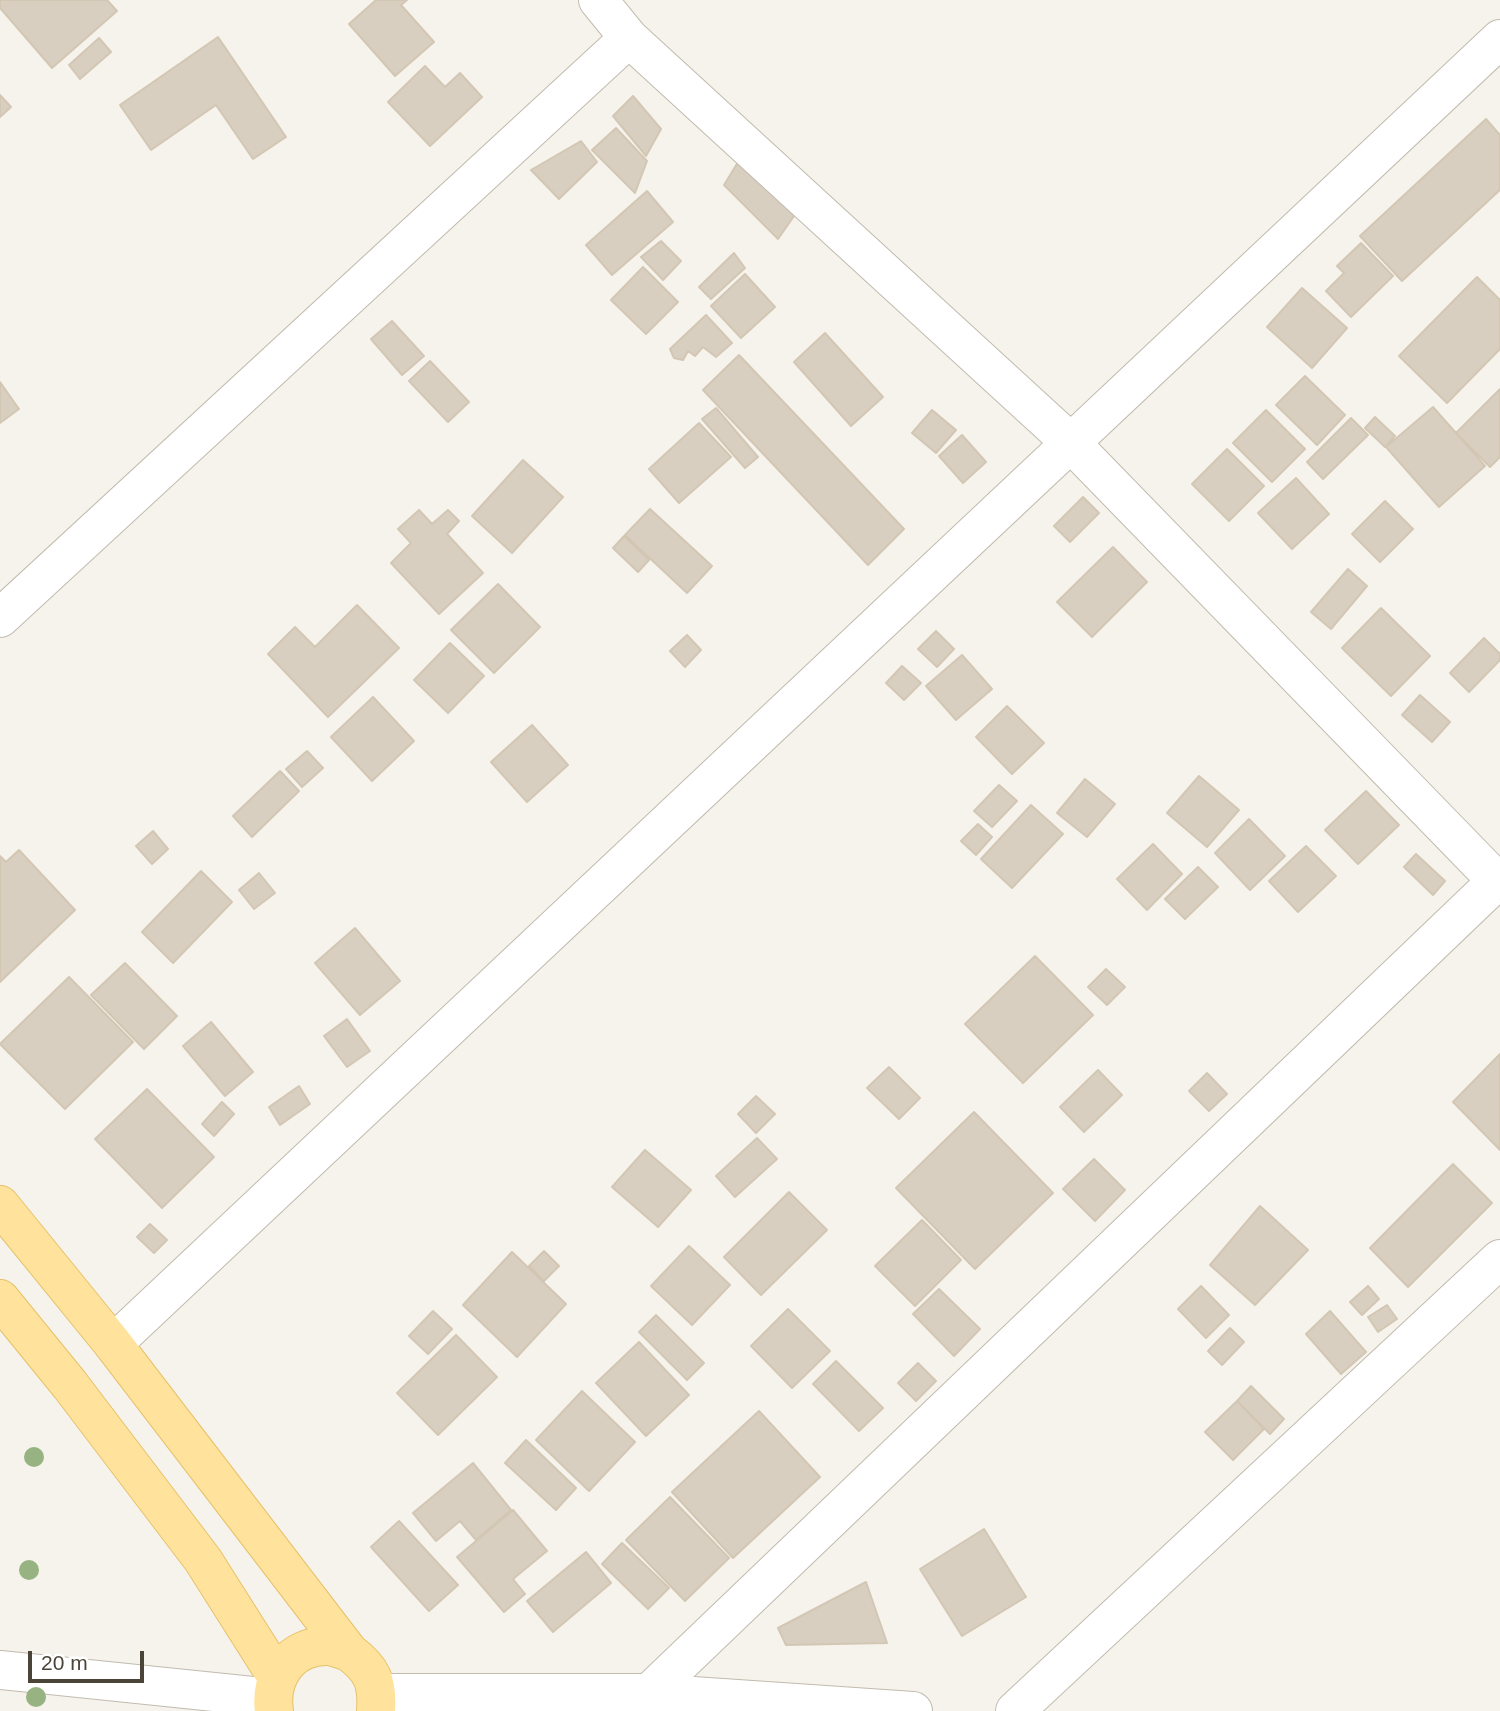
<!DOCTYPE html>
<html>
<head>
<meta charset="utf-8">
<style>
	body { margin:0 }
	#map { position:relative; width:1500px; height:1711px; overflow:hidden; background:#f6f3ec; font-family:Arial,sans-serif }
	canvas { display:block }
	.scale { position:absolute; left:28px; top:1651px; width:116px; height:32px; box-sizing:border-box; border:4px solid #4b4439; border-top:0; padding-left:9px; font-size:21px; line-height:24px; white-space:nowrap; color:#4b4439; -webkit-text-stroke:5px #fff; paint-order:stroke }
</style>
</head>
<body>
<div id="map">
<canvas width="1500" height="1711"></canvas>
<div class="scale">20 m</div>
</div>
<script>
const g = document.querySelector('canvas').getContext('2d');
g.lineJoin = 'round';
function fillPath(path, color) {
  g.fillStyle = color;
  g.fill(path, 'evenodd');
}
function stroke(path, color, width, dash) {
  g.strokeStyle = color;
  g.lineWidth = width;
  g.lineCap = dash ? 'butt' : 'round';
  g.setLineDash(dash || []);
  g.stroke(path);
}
const building = new Path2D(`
	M0,0h107l10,11 -65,57 -52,-60z
	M376,0h31l-6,5 33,37 -39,34 -46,-52z
	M218,37l68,100 -33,22 -37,-54 -65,45 -31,-45z
	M99,38l12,14 -31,27 -11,-14z
	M425,66l20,21 15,-14 22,24 -52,49 -42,-44z
	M0,95l11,12 -11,10z
	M633,96l28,33 -15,27 -33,-40z
	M1486,119l14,16v55l-98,91 -42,-45z
	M616,128l31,33 -12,32 -43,-43z
	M581,141l16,21 -38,37 -28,-29z
	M743,154l58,52 -23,33 -54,-54z
	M647,191l26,31 -61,53 -26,-30z
	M661,241l20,20 -18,19 -22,-23z
	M1361,243l32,33 -42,41 -25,-26 18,-18 -7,-7z
	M734,253l11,15 -34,31 -12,-12z
	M643,267l35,35 -32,32 -35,-34z
	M745,274l30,33 -34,31 -30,-32z
	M1477,277l23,23v49l-53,54 -48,-47z
	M1302,288l45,40 -35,40 -45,-41z
	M706,315l26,28 -16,14 -13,-10 -8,9 -7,-5 -5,9 -9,-2 -4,-9z
	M392,321l32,35 -22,19 -31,-36z
	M825,333l58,64 -32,29 -57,-64z
	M739,355l165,174 -36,36 -165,-175z
	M430,361l39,41 -21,20 -39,-41z
	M1305,376l40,39 -28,30 -41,-40z
	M0,382l19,27 -19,14z
	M1500,389v68l-10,10 -34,-34z
	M1433,407l52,59 -46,41 -53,-60z
	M716,408l42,49 -13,11 -43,-49z
	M932,410l24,20 -20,23 -24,-20z
	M1266,410l39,39 -33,33 -39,-39z
	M1375,417l20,19 -10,11 -20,-19z
	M1351,418l17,17 -45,44 -16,-17z
	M699,423l32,34 -52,46 -30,-34z
	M962,435l24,27 -23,21 -24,-27z
	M1227,449l37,37 -35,35 -37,-37z
	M523,460l40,37 -51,56 -40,-37z
	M1296,478l33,36 -37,35 -34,-36z
	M1083,497l16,16 -29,29 -16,-16z
	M1385,501l28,28 -33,33 -28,-28z
	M650,509l62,57 -25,27 -62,-58z
	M419,510l13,14 16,-14 11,11 -12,13 36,39 -44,41 -48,-51 20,-20 -13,-14z
	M624,536l25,24 -11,12 -25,-24z
	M1113,547l34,35 -55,55 -35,-35z
	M1348,569l19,17 -36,43 -20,-17z
	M498,584l42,43 -46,46 -43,-43z
	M357,605l42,43 -71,69 -60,-63 27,-27 20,20z
	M1381,608l49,48 -39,40 -49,-48z
	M936,631l18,18 -17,18 -19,-18z
	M687,635l14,15 -16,17 -15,-16z
	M1484,638l16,16v6l-31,32 -19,-19z
	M450,643l34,33 -36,37 -34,-33z
	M962,655l30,34 -36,31 -30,-34z
	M902,666l19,17 -17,17 -18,-17z
	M1420,695l30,27 -18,20 -30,-27z
	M373,697l41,44 -42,40 -41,-44z
	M1007,706l37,37 -32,31 -36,-37z
	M532,725l36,40 -41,37 -36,-40z
	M307,751l16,17 -21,19 -16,-18z
	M280,771l19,20 -47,46 -19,-21z
	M1199,776l40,34 -32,37 -40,-34z
	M1085,779l30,25 -28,33 -30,-24z
	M999,785l18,16 -25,26 -18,-16z
	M1366,791l33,34 -41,39 -33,-34z
	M1031,805l32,29 -51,54 -31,-29z
	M1249,819l36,37 -35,34 -35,-37z
	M978,824l14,13 -16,18 -15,-14z
	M153,831l15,18 -16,15 -16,-18z
	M1153,844l29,30 -35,36 -30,-31z
	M1306,846l30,30 -38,36 -29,-31z
	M19,850l56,60 -75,72v-126l6,6z
	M1416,854l29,27 -12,14 -29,-28z
	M1198,867l20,20 -33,32 -20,-20z
	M201,871l31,31 -59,61 -31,-31z
	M259,873l16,20 -21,16 -15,-19z
	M355,928l45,53 -40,34 -45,-52z
	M1035,956l58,59 -70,68 -58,-59z
	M125,963l52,53 -33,33 -53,-54z
	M1106,969l19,18 -18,18 -19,-18z
	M69,977l64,65 -68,67 -65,-65z
	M347,1019l23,32 -23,16 -23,-31z
	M211,1022l42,50 -28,24 -42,-50z
	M1500,1054v96l-47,-48z
	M889,1067l31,31 -21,21 -32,-31z
	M1098,1070l24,25 -38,37 -24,-25z
	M1207,1073l20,21 -18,17 -20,-20z
	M299,1086l11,18 -30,21 -11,-18z
	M147,1089l67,68 -52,51 -67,-69z
	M756,1096l19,18 -19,19 -18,-19z
	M222,1102l12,12 -20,22 -12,-12z
	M974,1112l79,81 -78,76 -79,-81z
	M757,1138l20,21 -42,38 -19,-21z
	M645,1150l46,40 -33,37 -46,-40z
	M1094,1159l31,31 -30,31 -32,-32z
	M1453,1164l39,39 -84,84 -38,-39z
	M789,1192l38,38 -66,65 -37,-38z
	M1260,1206l48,44 -53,55 -45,-40z
	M922,1220l39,40 -46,46 -40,-40z
	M150,1224l17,16 -13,13 -17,-16z
	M689,1246l41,39 -38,40 -41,-39z
	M544,1251l15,15 -15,15 -15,-15z
	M512,1252l54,52 -49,53 -54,-52z
	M1201,1286l28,29 -23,23 -28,-29z
	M1368,1286l11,13 -17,16 -12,-13z
	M939,1289l41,40 -26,27 -41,-42z
	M1387,1305l10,14 -19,13 -10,-15z
	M788,1309l42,42 -38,37 -41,-42z
	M433,1311l19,18 -24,25 -19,-18z
	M1330,1311l36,41 -25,22 -35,-40z
	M656,1315l48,48 -17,17 -48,-48z
	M1230,1328l14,14 -22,23 -14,-14z
	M456,1335l41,42 -59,58 -41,-42z
	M639,1342l50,53 -43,41 -50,-53z
	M836,1361l47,47 -24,23 -46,-47z
	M918,1363l18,18 -20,20 -18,-18z
	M1251,1386l33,33 -14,15 -33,-33z
	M582,1391l53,51 -46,49 -53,-51z
	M1237,1401l27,28 -31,31 -28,-28z
	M759,1411l61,66 -87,81 -61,-66z
	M526,1440l50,48 -20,22 -51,-47z
	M473,1463l38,47 -35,30 -16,-19 -24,20 -23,-28z
	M670,1497l59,61 -44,43 -59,-61z
	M513,1510l34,41 -34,28 12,15 -21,18 -47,-55z
	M399,1521l59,64 -29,26 -58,-64z
	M984,1529l42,68 -64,39 -42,-67z
	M622,1543l47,45 -21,21 -46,-45z
	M586,1552l25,31 -58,49 -26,-31z
	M866,1582l21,61 -101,2 -8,-17z`);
fillPath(building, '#d8cfc1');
stroke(building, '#d3c7b4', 2);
const minor = new Path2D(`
	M598,0l31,38 441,404 427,439
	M0,618l629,-580
	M113,1344l1387,-1305
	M0,1670l272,28
	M377,1693h272l264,18
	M627,1711l22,-18 851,-815
	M1015,1711l485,-452`);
const major = new Path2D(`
	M0,1205l113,139 236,308c23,17 29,30 27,59
	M0,1299l70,86 133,175 74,117
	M274,1711c-5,-34 16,-65 53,-65 7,0 15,4 22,6`);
stroke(minor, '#c2bbae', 40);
stroke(major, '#e6c16a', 40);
stroke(minor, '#fff', 38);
stroke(major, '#ffe39c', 38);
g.fillStyle = '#97b381';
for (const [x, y] of [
	[34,1457],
	[29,1570],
	[36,1697]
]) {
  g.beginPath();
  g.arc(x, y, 10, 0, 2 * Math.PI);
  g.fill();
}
</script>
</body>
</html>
